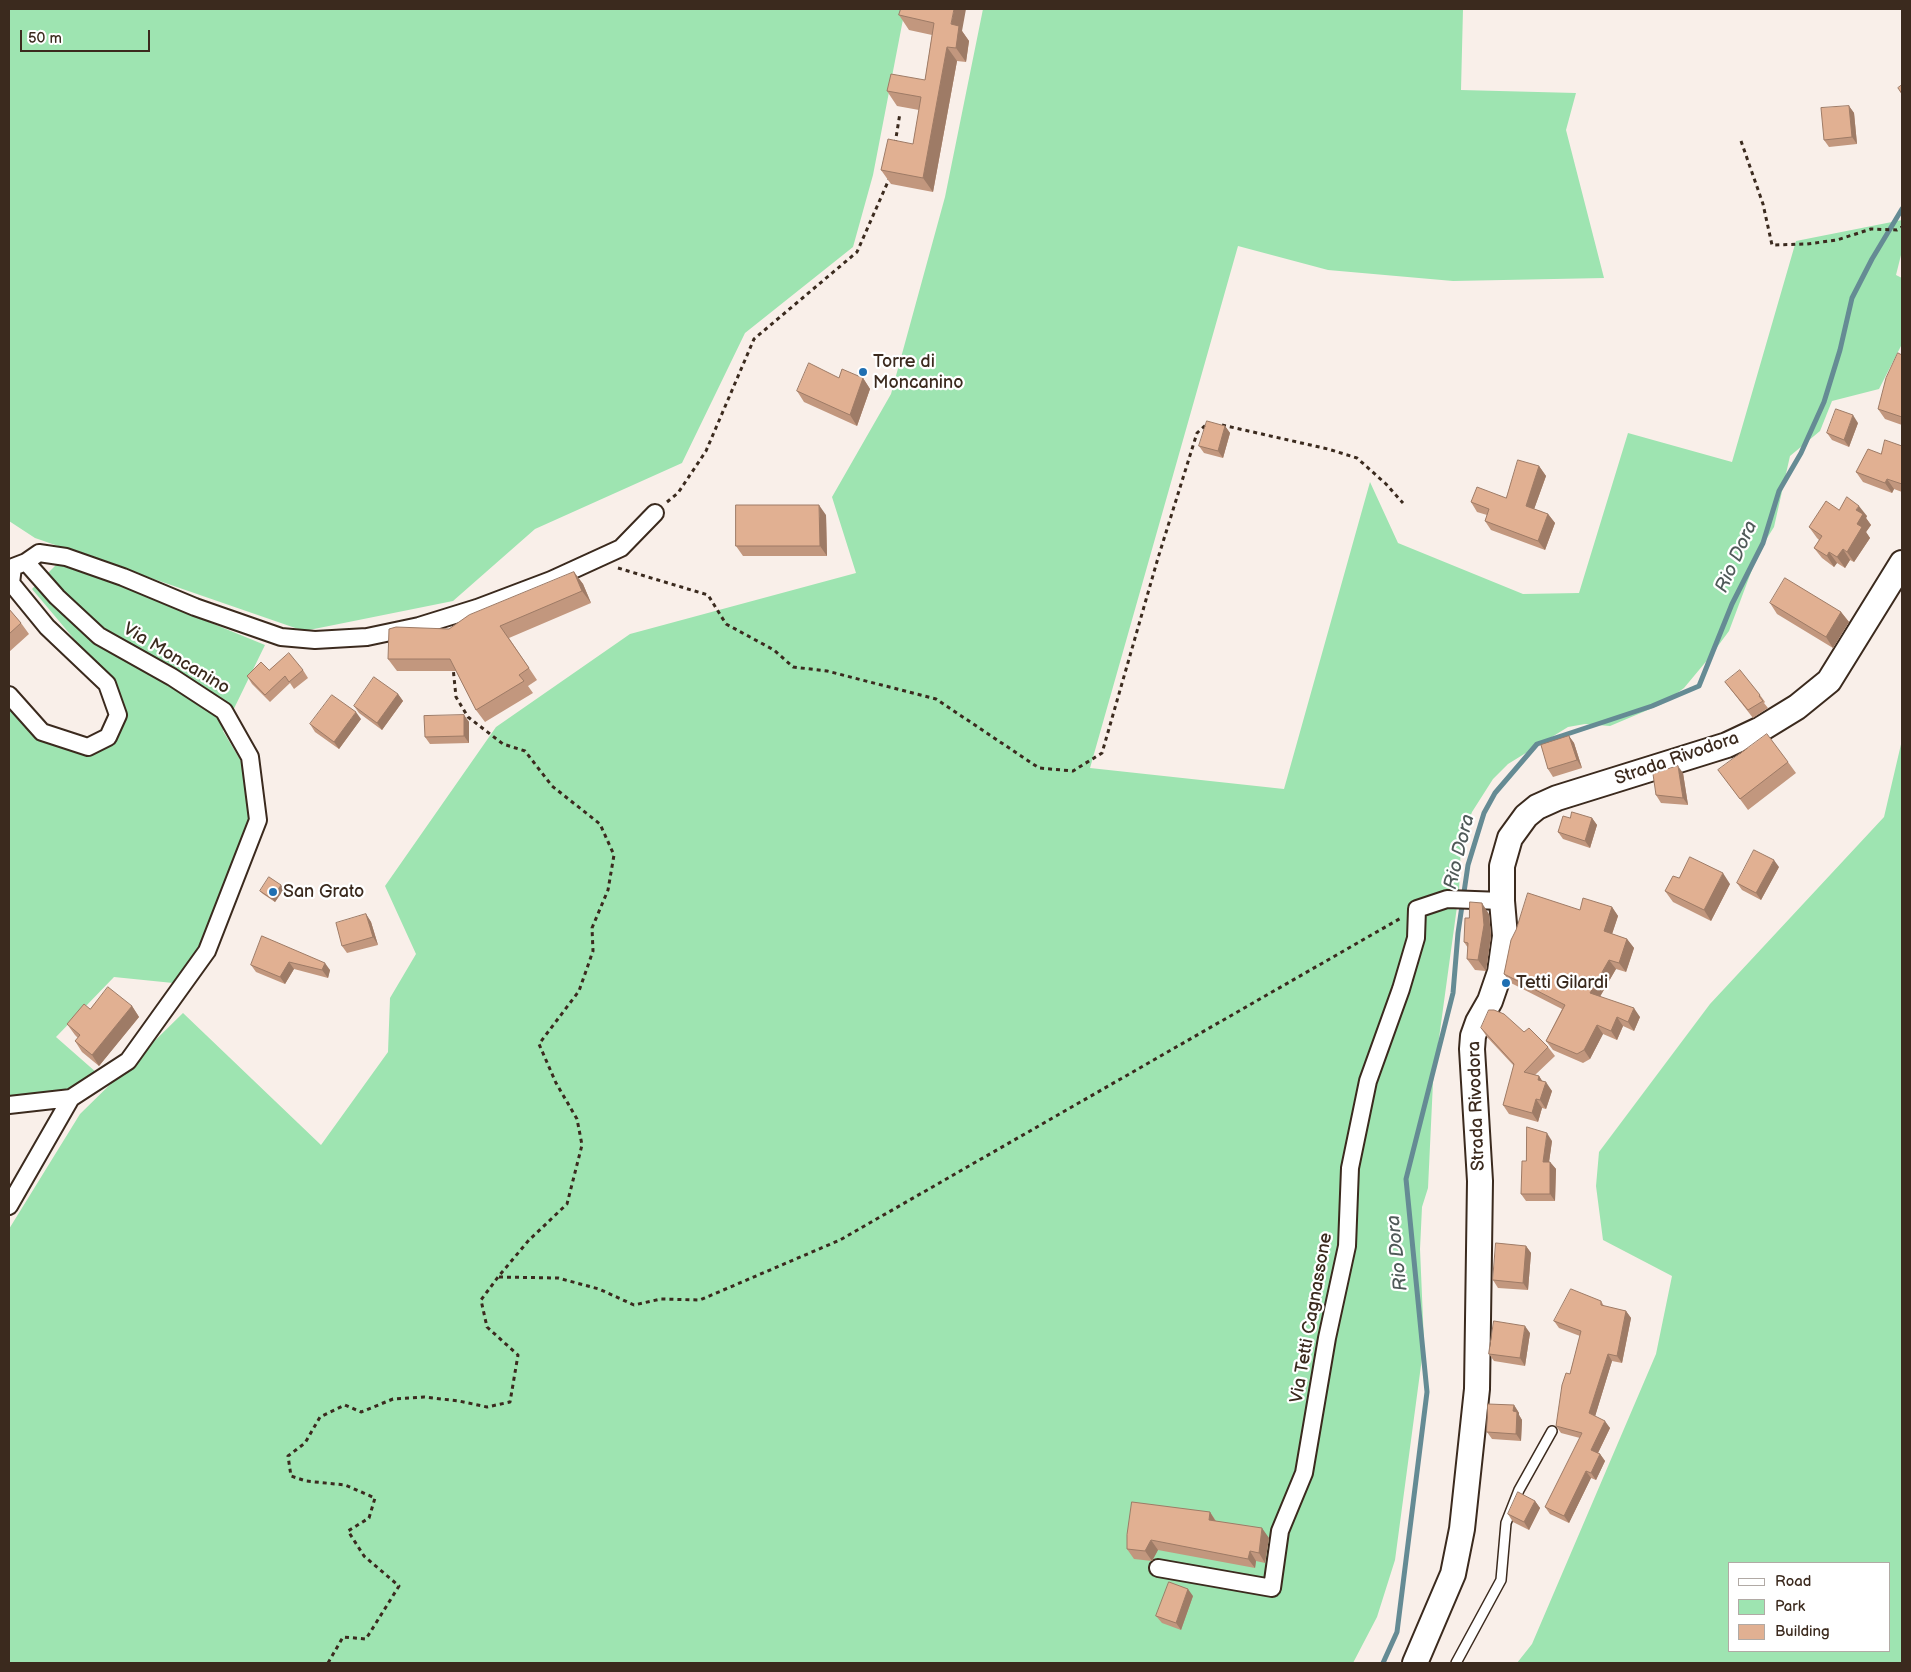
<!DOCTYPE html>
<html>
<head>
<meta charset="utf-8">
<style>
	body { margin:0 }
	#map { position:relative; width:1911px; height:1672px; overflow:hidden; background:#f9efe9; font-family:"Balsamiq Sans",sans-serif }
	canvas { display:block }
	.frame { position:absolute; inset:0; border:10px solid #3b2a1e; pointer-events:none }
	.legend { position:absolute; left:1728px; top:1562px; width:162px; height:90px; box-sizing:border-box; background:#fff; border:1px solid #b1aaa5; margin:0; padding:6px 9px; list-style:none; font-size:15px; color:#3b2a1e }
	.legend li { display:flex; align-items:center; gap:10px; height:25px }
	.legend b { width:25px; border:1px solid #b1aaa5 }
	.scale { position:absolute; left:20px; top:30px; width:130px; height:22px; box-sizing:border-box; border:2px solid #3b2a1e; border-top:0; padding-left:6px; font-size:15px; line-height:18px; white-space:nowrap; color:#3b2a1e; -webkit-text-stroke:4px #fff; paint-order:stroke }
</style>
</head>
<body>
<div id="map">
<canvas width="1911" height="1672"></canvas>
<div class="frame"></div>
<ul class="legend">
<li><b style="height:6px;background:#fff"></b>Road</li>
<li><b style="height:14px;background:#9ee4b1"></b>Park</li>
<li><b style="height:14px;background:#e1b092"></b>Building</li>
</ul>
<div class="scale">50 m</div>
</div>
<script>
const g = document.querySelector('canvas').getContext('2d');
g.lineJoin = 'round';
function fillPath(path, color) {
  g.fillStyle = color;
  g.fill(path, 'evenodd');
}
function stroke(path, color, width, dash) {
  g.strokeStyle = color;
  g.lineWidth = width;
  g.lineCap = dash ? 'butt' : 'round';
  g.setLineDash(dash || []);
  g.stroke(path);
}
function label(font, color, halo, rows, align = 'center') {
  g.font = font + ' "Balsamiq Sans",sans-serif';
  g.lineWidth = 4.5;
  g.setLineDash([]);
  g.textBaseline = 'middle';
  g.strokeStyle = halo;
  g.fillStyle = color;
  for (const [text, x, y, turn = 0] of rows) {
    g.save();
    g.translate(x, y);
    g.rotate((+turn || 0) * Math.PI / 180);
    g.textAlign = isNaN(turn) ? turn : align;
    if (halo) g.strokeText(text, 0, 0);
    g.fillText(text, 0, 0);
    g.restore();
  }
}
fillPath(new Path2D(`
	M9,9h896l-32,166 -20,72 -108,86 -63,130 -147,66 -82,72 -149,30 -269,-93 -26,-17z
	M983,9h480l-2,81 115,3 -10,37 38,148 -151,3 -125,-11 -90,-24 -148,522 194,21 86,-307 28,61 125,51 56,-1 49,-160 104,29 64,-221 106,-21v31l-6,24 6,3v66l-23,45 -47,12 -12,30 -30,25 -16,71 -15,24 -30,80 -20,27 -25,30 -22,16 -52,22 -25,-2 -17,3 -60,37 -15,15 -21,33 -11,31 -2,49 -26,190 -5,106 -6,19 -2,42 4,94 -29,217 -18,57 -24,46h-1344v-434l71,-115 103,-101 138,132 67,-93 2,-54 26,-44 -31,-68 111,-159 134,-93 226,-61 -24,-76 59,-103 54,-197z
	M60,561l205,84 -42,86 18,30 10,56 -49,132 -29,34 -59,-6 -58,60 41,36 -28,18 -60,9v-393l30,31 73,5v-59l-80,-95z
	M1902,740v923h-385l15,-19 124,-290 16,-78 -69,-36 -7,-54 3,-34 111,-148 174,-187zM1730,1563h160v88h-160z`), '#9ee4b1');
stroke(new Path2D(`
	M1383,1663l14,-31 30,-240 -21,-213 47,-186 5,-60 10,-68 16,-52 11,-20 42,-49 115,-38 47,-20 33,-82 31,-61 16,-52 22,-38 23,-51 16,-52 12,-52 20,-39 30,-50`), '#658b94', 5);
const lane = new Path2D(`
	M1456,1663l45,-83 5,-57 13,-33 33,-59`);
const street = new Path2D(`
	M26,562l13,-9 27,4 57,20 72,30 86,30 34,3 52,-3 52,-11 58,-18 74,-28 70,-32 34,-35
	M9,695l33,37 46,15 20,-10 10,-22 -11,-31 -60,-57 -36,-44 2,-16 13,-5 31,35 42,39 73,41 52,34 26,46 8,63 -51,131 -79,110 -57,37 -62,7
	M9,1206l62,-108
	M1158,1568l114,20 8,-57 24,-58 23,-135 20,-92 3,-78 18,-87 33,-92 15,-51 1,-29 30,-10 55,2`);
const secondary = new Path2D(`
	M1415,1663l38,-89 9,-45 15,-140 3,-208 -8,-132 1,-13 5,-14 12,-21 10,-29 5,-36 -3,-35v-35l8,-28 16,-22 11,-9 20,-9 170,-53 34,-16 36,-22 32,-26 73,-118`);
stroke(lane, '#3b2a1e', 12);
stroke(street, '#3b2a1e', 20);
stroke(secondary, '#3b2a1e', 28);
stroke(new Path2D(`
	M1741,141l22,63 9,41 35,-1 30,-4 34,-11 26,1 5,-3
	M895,144l5,-31
	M1222,425l106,24 29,9 29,26 17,19
	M667,502l11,-9 28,-42 48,-112 103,-87 33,-75
	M618,568l90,27 18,29 48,26 19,17 34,4 109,28 103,69 34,3 29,-18 56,-195 39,-125 11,-10
	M499,1277l59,1 41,11 35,16 27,-6 39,1 140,-60 561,-322
	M328,1663l15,-26 23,2 33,-53 -35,-30 -16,-25 21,-13 6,-20 -30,-13 -39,-4 -15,-5 -3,-20 17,-13 15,-26 25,-12 16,7 32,-13 31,-2 35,4 28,6 23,-5 8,-47 -31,-28 -6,-27 17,-23 31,-37 38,-36 15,-59 -5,-26 -21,-36 -17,-39 40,-53 14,-40 -1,-23 16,-38 6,-35 -14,-31 -48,-38 -27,-35 -22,-7 -35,-27 -12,-20 -3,-30`), '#3b2a1e', 3, [4, 4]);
stroke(lane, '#fff', 9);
stroke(street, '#fff', 16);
stroke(secondary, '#fff', 24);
fillPath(new Path2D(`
	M901,9l61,22 7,10 -3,21 -9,-1 -24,131 -42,-8 -10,-14 32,-26 6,-34 -22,-4 -10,-15 38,-11 7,-45 -23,-5 -10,-15z
	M1849,106l5,7 3,31 -28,3 -5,-7z
	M1902,355v70l-17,-6 -7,-10z
	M839,378h24l7,11 -13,37 -53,-24 -7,-11z
	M1858,423l-9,24 -17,-7 -5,-7z
	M1225,426l5,7 -7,25 -19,-5 -5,-7z
	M1902,446v46l-8,-3 -2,4 -29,-11 -7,-10 25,-18z
	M1539,466l7,10 -12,33 14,5 7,9 -10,27 -54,-20 -6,-9 2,-6 -10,-3 -6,-10 35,-4z
	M1839,510l28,6 -1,2 5,7 -5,7 4,6 -16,24 -4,-2 -5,8 -8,-5 -3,4 -12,-9 -8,-10 5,-8 -2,-2 -8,-11z
	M826,515l1,41h-84l-7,-10z
	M574,572l9,12 8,19 -82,35 28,42 -9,6 5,7 -48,29 -9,-12 -20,-39h-59l-9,-12 61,-30z
	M1770,603l71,9 8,10 -16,26 -56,-34z
	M9,609l12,14 8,11 -20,18z
	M269,670h34l5,8 -14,11 -4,-6 -20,19 -18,-18 -5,-8z
	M1725,682l35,13 5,7 -1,1 4,5 -15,10z
	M398,694l5,7 -21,29 -23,-17 -5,-7z
	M464,715l5,7v21l-39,1 -5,-7z
	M361,719l-22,30 -24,-17 -5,-8z
	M1569,736l5,7 8,25 -29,9 -5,-8z
	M1788,762l8,11 -48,37 -22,-30z
	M1683,773l5,32 -27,-2 -5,-8z
	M1570,818h22l5,7 -7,23 -27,-9 -5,-7z
	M1779,867l-18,33 -19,-10 -5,-7z
	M1679,878l51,6 -19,37 -38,-19 -8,-11z
	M284,889l-9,13 -12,-8 -3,-3z
	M1612,907l6,9 -6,18 15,5 7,9 -8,24 -10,-3 -16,27 40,21 -6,14 -11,-5 -6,14 -14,-6 -13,25 -7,4 -30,-13 -7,-9 16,-32 -51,-26 -7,-9 76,-64z
	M366,914l5,8 7,23 -31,8 -5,-7z
	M1489,914l2,22 -5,35 -11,-1 -8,-11 1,-11 -4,-6z
	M262,936l68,34 -2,8 -34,-9 -9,15 -29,-12 -5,-7z
	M132,1006l7,11 -40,49 -17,-14 -7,-11 3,-3 -3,-3 -8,-11 23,-15z
	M1481,1028l43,4 24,15 7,9 -20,19 4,1 3,5 10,10 -6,18 -4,-1 -4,14 -29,-8 -6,-9 11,-39 -27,-29z
	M1552,1141l-3,21h1l6,7 -1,32h-29l-5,-7 5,-33z
	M1526,1246l5,7 -3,37 -30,-2 -5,-8z
	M1601,1301l3,5 22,5 5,7 -9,45 -10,-2 -17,55 15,12 -12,25 2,1 5,7 -9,19 -5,-2 -22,45 -19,-9 -5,-7 35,-69 -19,-5 -5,-7 24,-90 -21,-8 -5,-7z
	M1530,1333l-5,33 -31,-5 -5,-7z
	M1514,1405l5,8v2l3,5 -1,21 -29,-2 -5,-7z
	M1535,1501l5,7 -11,22 -16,-8 -5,-8z
	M1210,1512l6,9 53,17 -4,25 -9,-2 -1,7 -97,-18 -6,11 -18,-2 -7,-10z
	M1193,1596l-12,34 -19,-7 -6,-7z`), '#c2977e');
fillPath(new Path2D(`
	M954,9h12l-4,22 7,10 -3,21 -10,-14 -5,-24z
	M947,47l10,14 -24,131 -10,-14z
	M1849,106l5,7 3,31 -5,-7z
	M863,378l7,11 -13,37 -7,-11z
	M1853,415l5,8 -9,24 -5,-7z
	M1225,426l5,7 -7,25 -5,-7z
	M1539,466l7,10 -14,39 -6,-9z
	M1887,479l7,10 -2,4 -7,-10z
	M819,505l7,10 1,41 -7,-10z
	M1859,506l8,10 -1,2 5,7 -5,7 4,6 -16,24 -7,-10 10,-28 -1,-14z
	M1548,514l7,9 -10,27 -7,-9z
	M1843,549l7,11 -5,8 -8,-11z
	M1829,552l8,11 -3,4 -7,-11z
	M574,572l9,12 8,19 -9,-12z
	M1841,612l8,10 -16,26 -7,-11z
	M398,694l5,7 -21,29 -5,-7z
	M356,712l5,7 -22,30 -5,-7z
	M464,715l5,7v21l-5,-7z
	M1569,736l5,7 8,25 -5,-8z
	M1678,766l5,7 5,32 -5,-7z
	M1592,818l5,7 -7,23 -5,-7z
	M1774,860l5,7 -18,33 -5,-7z
	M1723,873l7,11 -19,37 -7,-11z
	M281,885l3,4 -9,13 -3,-3z
	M1482,903l7,11 2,22 -5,35 -8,-11z
	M1612,907l6,9 -8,24 -6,-9z
	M366,914l5,8 7,23 -5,-8z
	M1627,939l7,9 -8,24 -7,-9z
	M1609,960l7,9 -19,33 -7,-9z
	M289,962l5,7 -9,15 -5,-7z
	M325,963l5,7 -2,8 -6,-8z
	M132,1006l7,11 -40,49 -7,-11z
	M1634,1008l6,9 -6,14 -6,-9z
	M1617,1017l6,9 -6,14 -6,-9z
	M1597,1025l6,9 -13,25 -6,-9z
	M1539,1076l6,9 1,-3 6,9 -6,18 -6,-9 -2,-20z
	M1536,1099l6,9 -4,14 -6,-9z
	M1547,1133l5,8 -4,28 -5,-7z
	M1550,1162l6,7 -1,32 -5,-7z
	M1526,1246l5,7 -3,37 -5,-7z
	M1626,1311l5,7 -9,45 -5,-7z
	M1525,1326l5,7 -5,33 -5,-8z
	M1608,1354l4,7 -18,59 -5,-7z
	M1514,1405l5,8v2l3,5 -1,21 -5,-7 -3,-23z
	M1605,1421l5,7 -14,29 -5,-7z
	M1600,1454l5,7 -9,19 -5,-7z
	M1586,1471l5,7 -22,45 -5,-7z
	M1535,1501l5,7 -11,22 -5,-8z
	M1210,1512l6,10 -7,-2z
	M1262,1528l7,10 -4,25 -6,-10z
	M1151,1540l7,10 -6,11 -7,-10z
	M1250,1551l6,10 -1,7 -7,-9z
	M1188,1589l5,7 -12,34 -5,-7z`), '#9e7b66');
const building = new Path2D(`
	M901,9h53l-3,15 8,2 -3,22 -9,-1 -24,131 -42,-8 7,-31 25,5 8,-47 -34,-6 4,-17 34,6 9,-57 -35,-8z
	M1902,85v9l-4,-6z
	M1849,106l3,31 -28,3 -3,-32z
	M1898,353l4,2v62l-24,-8 8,-31z
	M809,363l30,15 3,-9 21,9 -13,37 -53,-24z
	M1836,409l17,6 -9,25 -17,-7z
	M1207,421l18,5 -7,25 -19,-5z
	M1885,440l17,6v38l-15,-5 -2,4 -29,-11 12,-23 13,5z
	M1518,460l21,6 -13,40 22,8 -10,27 -53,-20 4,-12 -18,-7 6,-15 29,11z
	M1847,497l12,9 -3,4 7,4 -6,10 5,3 -15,25 -4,-3 -6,8 -8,-5 -2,4 -13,-8 8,-12 -13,-9 17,-26 13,9z
	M736,505h83l1,41h-84z
	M574,572l8,19 -82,35 29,42 -10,7 5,6 -48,29 -26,-51h-62l1,-30 7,-2 53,2 20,-14z
	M1785,578l56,34 -15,25 -56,-34z
	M9,609l12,14 -12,11z
	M289,653l14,17 -14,12 -4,-6 -20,19 -18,-19 14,-14 8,8z
	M1740,670l20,25 -1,1 4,5 -15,9 -23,-28z
	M374,677l24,17 -21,29 -23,-17z
	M332,695l24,17 -22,30 -24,-18z
	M464,715v21l-39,1 -1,-21z
	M1767,734l21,28 -48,37 -22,-29z
	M1569,736l8,24 -29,9 -7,-24z
	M1678,766l5,32 -27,-3 -3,-21z
	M1572,812l20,6 -7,23 -27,-9 5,-16 7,2z
	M1754,850l20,10 -18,33 -19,-10z
	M1690,857l33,16 -19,37 -39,-19 8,-15 6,2z
	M269,877l12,8 -9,14 -12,-8z
	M1528,893l52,17 3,-12 29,9 -8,24 23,8 -8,24 -10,-3 -19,33 44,15 -6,14 -11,-5 -6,14 -14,-6 -13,25 -7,4 -31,-13 19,-36 -61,-31 7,-34 5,-10z
	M1470,902l12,1 2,22 -6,35 -11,-1 1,-16 -4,-1 1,-24h4z
	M366,914l7,23 -31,9 -6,-23z
	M262,936l63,27 -3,7 -33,-8 -9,15 -29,-12z
	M108,987l24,19 -40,49 -17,-14 5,-6 -13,-11 17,-20 6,5z
	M1489,1010h5l10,4 20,18 5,-4 19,19 -24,25 15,4 -1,4 8,2 -6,18 -4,-1 -4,14 -29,-8 11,-41 -33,-36z
	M1527,1127l20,6 -4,29h7v32h-29l1,-33h4z
	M1496,1243l30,3 -3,37 -30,-3z
	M1571,1289l30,12v4l25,6 -9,45 -9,-2 -19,59 16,8 -14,29 9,4 -9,19 -5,-2 -22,45 -19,-9 37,-74 -26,-7 6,-41 4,-12 4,1 11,-43 -27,-10z
	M1494,1321l31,5 -5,32 -31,-4z
	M1488,1404l26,1 -1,6 4,1 -1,22 -29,-2z
	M1518,1492l17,9 -11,21 -16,-8z
	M1132,1502l78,10 -1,8 53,8 -3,25 -9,-2 -2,8 -97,-19 -6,11 -18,-2v-14z
	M1169,1582l19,7 -12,34 -20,-7z`);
fillPath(building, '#e1b092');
stroke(building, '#9e7b66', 1);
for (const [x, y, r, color] of [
	[863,372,5,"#1f6fb2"],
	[273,892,5,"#1f6fb2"],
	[1506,983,5,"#1f6fb2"]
]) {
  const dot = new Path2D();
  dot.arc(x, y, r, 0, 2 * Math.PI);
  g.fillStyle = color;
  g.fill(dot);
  stroke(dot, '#fff', 2);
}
label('18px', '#3b2a1e', '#fff', [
	["Torre di",873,362],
	["Moncanino",873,383],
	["San Grato",283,892],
	["Tetti Gilardi",1516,983]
], 'left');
label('18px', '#3b2a1e', '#fff', [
	["Via Moncanino",176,659,31],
	["Strada Rivodora",1677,759,-19],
	["Strada Rivodora",1477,1106,-92],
	["Via Tetti Cagnassone",1312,1318,-80]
]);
label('italic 19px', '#505a59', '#fff', [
	["Rio Dora",1737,557,-66],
	["Rio Dora",1460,852,-76],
	["Rio Dora",1398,1253,-96]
]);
</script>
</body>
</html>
